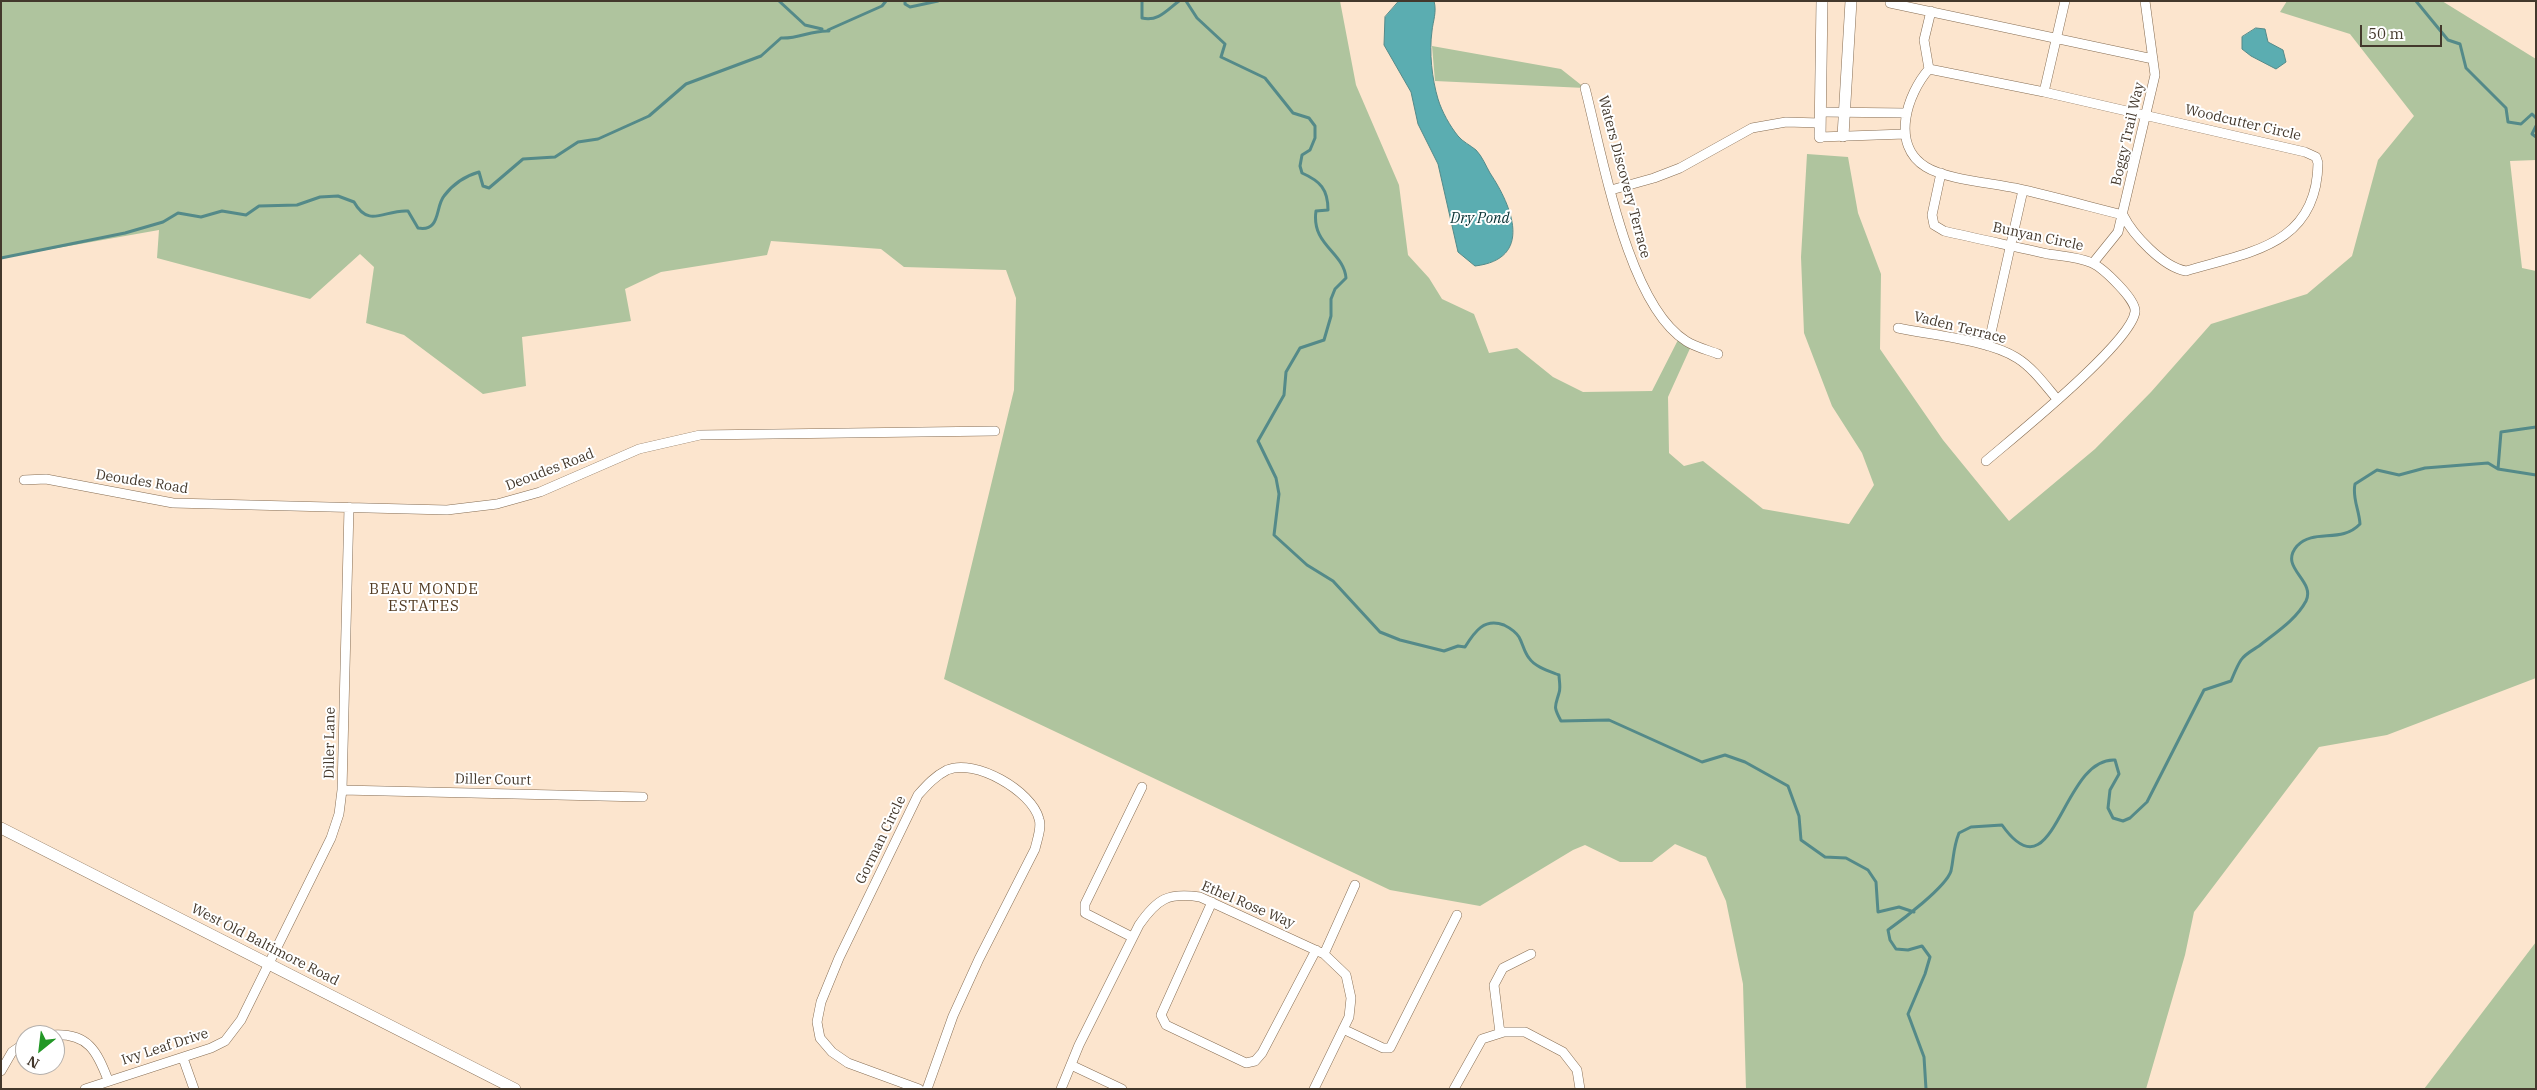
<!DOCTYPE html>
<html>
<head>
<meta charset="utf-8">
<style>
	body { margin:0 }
	#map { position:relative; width:2537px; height:1090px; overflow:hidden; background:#fce5ce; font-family:"IBM Plex Serif",serif }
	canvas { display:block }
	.frame { position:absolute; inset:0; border:2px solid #43382c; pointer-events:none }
	.north { position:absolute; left:15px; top:1025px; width:50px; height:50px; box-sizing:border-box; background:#fff; border:1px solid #b4afab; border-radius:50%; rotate:209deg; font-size:14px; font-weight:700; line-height:20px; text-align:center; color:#43382c }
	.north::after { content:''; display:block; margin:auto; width:18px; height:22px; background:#229726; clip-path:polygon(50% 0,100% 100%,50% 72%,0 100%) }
	.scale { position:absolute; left:2360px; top:25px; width:82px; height:22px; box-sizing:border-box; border:2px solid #43382c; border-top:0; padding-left:6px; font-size:15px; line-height:18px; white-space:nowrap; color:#43382c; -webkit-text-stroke:4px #fff; paint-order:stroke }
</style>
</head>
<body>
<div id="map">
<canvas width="2537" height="1090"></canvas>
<div class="frame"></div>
<div class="north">N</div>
<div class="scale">50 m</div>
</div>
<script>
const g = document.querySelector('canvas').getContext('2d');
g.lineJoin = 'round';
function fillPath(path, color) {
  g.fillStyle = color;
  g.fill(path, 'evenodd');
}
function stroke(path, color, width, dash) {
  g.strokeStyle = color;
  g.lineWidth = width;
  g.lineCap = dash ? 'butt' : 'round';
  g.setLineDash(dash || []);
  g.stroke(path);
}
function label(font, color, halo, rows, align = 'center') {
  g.font = font + ' "IBM Plex Serif",serif';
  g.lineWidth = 4;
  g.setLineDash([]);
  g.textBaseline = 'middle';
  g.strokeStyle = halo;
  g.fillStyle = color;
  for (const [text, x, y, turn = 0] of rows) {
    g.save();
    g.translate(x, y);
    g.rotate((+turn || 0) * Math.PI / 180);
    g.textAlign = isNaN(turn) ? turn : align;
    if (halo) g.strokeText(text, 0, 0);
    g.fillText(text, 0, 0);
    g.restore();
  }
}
fillPath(new Path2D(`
	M1,1h1339l16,84 43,100 9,70 21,23 13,21 32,15 15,39 28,-5 36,29 30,15 69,-1 28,-55 12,8 -24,53 1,56 15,13 19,-5 60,48 86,15 25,-39 -12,-32 -30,-47 -28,-73 -3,-76 6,-103 41,3 10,56 23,61 -1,75 63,91 66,81 86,-72 56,-57 60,-68 96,-30 45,-38 26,-96 36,-44 -64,-82 -70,-22 7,-11h155l94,58v101l-26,1 12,107 14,3v407l-149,57 -68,12 -125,165 -9,43 -39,134h-400l-3,-105 -17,-83 -20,-44 -31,-13 -23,18h-32l-35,-17 -12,5 -93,56 -90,-16 -446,-211 70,-289 2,-92 -10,-28 -102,-3 -23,-18 -110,-8 -4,14 -106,17 -36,17 6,32 -109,16 4,49 -43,8 -79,-59 -38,-12 8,-56 -14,-13 -50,45 -153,-41 2,-28 -158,28z
	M1432,46l129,23 24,19 -150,-7z
	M2536,942v147h-112z`), '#afc49e');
const water = new Path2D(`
	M1399,1h35c3,11 -1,20 -2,30 -3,21 0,48 6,68 4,13 12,27 20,37 5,6 12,9 18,14 6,6 10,16 14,23 22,33 44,86 -15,93l-17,-14 -20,-88 -20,-40 -7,-32 -27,-47 1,-28z
	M2256,28l9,1 3,13 15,8 3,12 -10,7 -25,-13 -9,-7v-12z`);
fillPath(water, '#5badb1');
stroke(water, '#548a89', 1);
stroke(new Path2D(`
	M779,1l26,24 17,4
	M905,1v3l5,3 28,-6
	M1142,1v17c16,4 25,-8 37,-17
	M1186,1l11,17 28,26 -4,13 44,21 28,35 16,5 6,8v12l-5,12 -8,5 -2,11 2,7c18,8 26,16 26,37l-12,1c-5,34 28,41 30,67l-11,11 -4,10v17l-7,24 -24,8 -14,24 -2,23 -26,46 18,37 3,16 -5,41 33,30 26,16 47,51 20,8 44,11 14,-5 7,1c10,-16 19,-29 39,-22 6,3 11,6 15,12 4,7 5,15 10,21 6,9 20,13 30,17 0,5 2,13 0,18 -4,14 -6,13 2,28l48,-1 93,42 23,-7 20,7 43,24 11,30 2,24 24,17 21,1 22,12 8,12 2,30 21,-5 15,5
	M2416,1l32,39 12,4 6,24 40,40 2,14 13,2 11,-10 4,4
	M828,30l54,-24 4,-5
	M2536,126l-4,8 4,3
	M1,258l124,-25 38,-11 15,-9 23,4 21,-6 24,4 13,-9 38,-1 23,-8 18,-1 16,6c15,27 31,7 54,9l10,17c23,4 17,-21 26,-32 9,-12 21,-20 35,-24l4,14 6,2 34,-29 32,-2 23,-15 20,-3 51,-23 37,-32 75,-28 20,-18c18,1 30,-8 48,-7
	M2498,469l3,-37 35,-5
	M1926,1089l-2,-32 -16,-43 17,-40 5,-17 -8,-11 -14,4 -12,-1 -6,-9 -2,-10c14,-10 58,-43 63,-59 3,-14 2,-23 8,-38l12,-6 31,-2c53,75 59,-68 113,-65l4,14 -9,16 -2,18 5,10 10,3 7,-3 17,-16 57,-112 27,-9c3,-7 6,-15 10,-21 4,-6 12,-10 18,-14 16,-13 37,-26 47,-45 10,-21 -28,-33 -9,-55 17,-18 44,-2 63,-22 -1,-15 -8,-26 -5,-40l22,-14 22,5 26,-7 63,-5 10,6 38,6`), '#548a89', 3);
const minor = new Path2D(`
	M1890,3l263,56
	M1929,69l115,23 261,60 11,5 2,6c-1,83 -69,89 -132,108 -23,-4 -53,-36 -63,-56 -36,-9 -72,-19 -108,-27 -23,-5 -70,-9 -89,-21 -36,-22 -19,-73 3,-98z
	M1929,69l-5,-29 7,-29
	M1585,88c17,65 42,216 101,253 9,6 22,9 32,13
	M2044,92l21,-91
	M1821,112l86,1
	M1820,137l85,-3
	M1941,173l-9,42 2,10 10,6c34,8 69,15 104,23 13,2 31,3 44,9 11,5 45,37 43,49 -4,31 -121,125 -149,149
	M1611,190l43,-12 26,-10 72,-40 34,-6 34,1
	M2093,263l25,-31 37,-157 -10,-74
	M1898,328c33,7 92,12 119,30 16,10 28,27 40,41
	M1988,346l35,-156
	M24,480l22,-1 127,24 274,7 50,-6 43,-12 99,-43 61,-14 295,-4
	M342,790l301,7
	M1212,902l-51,113 5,10 80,38 9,-2 7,-8 54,-103
	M1132,937l-47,-24v-9l57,-117
	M1324,954l31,-69
	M1343,1029l40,19h7l67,-133
	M1500,1033l-6,-48 9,-17 28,-14
	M53,1035c35,-2 44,16 55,45
	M183,1058l11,31
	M1071,1065l51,24
	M1,1071l11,-19 13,-9
	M85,1089l126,-41 14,-7 16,-21 90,-182 8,-24 3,-24 7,-283
	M919,1089l-71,-26 -16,-11 -12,-14 -3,-16 4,-20 18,-44 79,-163c9,-10 17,-19 29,-25 28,-12 85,21 92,49 3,8 -2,21 -4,30l-56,110 -26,57 -26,73
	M1061,1089l18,-44 60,-120c18,-26 29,-33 61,-28l124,57 22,21 5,23 -2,19 -35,72
	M1454,1089l28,-50 22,-7h21l38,20 14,18 3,19`);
const tertiary = new Path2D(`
	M1843,136l8,-135
	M1820,137l2,-136
	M1,828l514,261`);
stroke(minor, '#866d53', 10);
stroke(tertiary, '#866d53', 12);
stroke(minor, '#fff', 9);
stroke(tertiary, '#fff', 11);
label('14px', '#43382c', '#fff', [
	["Woodcutter Circle",2243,123,13],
	["Boggy Trail Way",2128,134,-77],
	["Waters Discovery Terrace",1624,177,75],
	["Bunyan Circle",2038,237,12],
	["Vaden Terrace",1960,328,14],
	["Deoudes Road",550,470,-21],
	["Deoudes Road",142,482,9],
	["Diller Lane",330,743,-89],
	["Diller Court",493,780,1],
	["Gorman Circle",881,840,-64],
	["Ethel Rose Way",1248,905,23],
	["West Old Baltimore Road",265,945,27],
	["Ivy Leaf Drive",165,1047,-18]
]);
label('italic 15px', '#093234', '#fff', [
	["Dry Pond",1480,219]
]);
g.letterSpacing = '1px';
label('15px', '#523b22', '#fff', [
	["BEAU MONDE",424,590],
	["ESTATES",424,607]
]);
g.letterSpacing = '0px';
</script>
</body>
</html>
